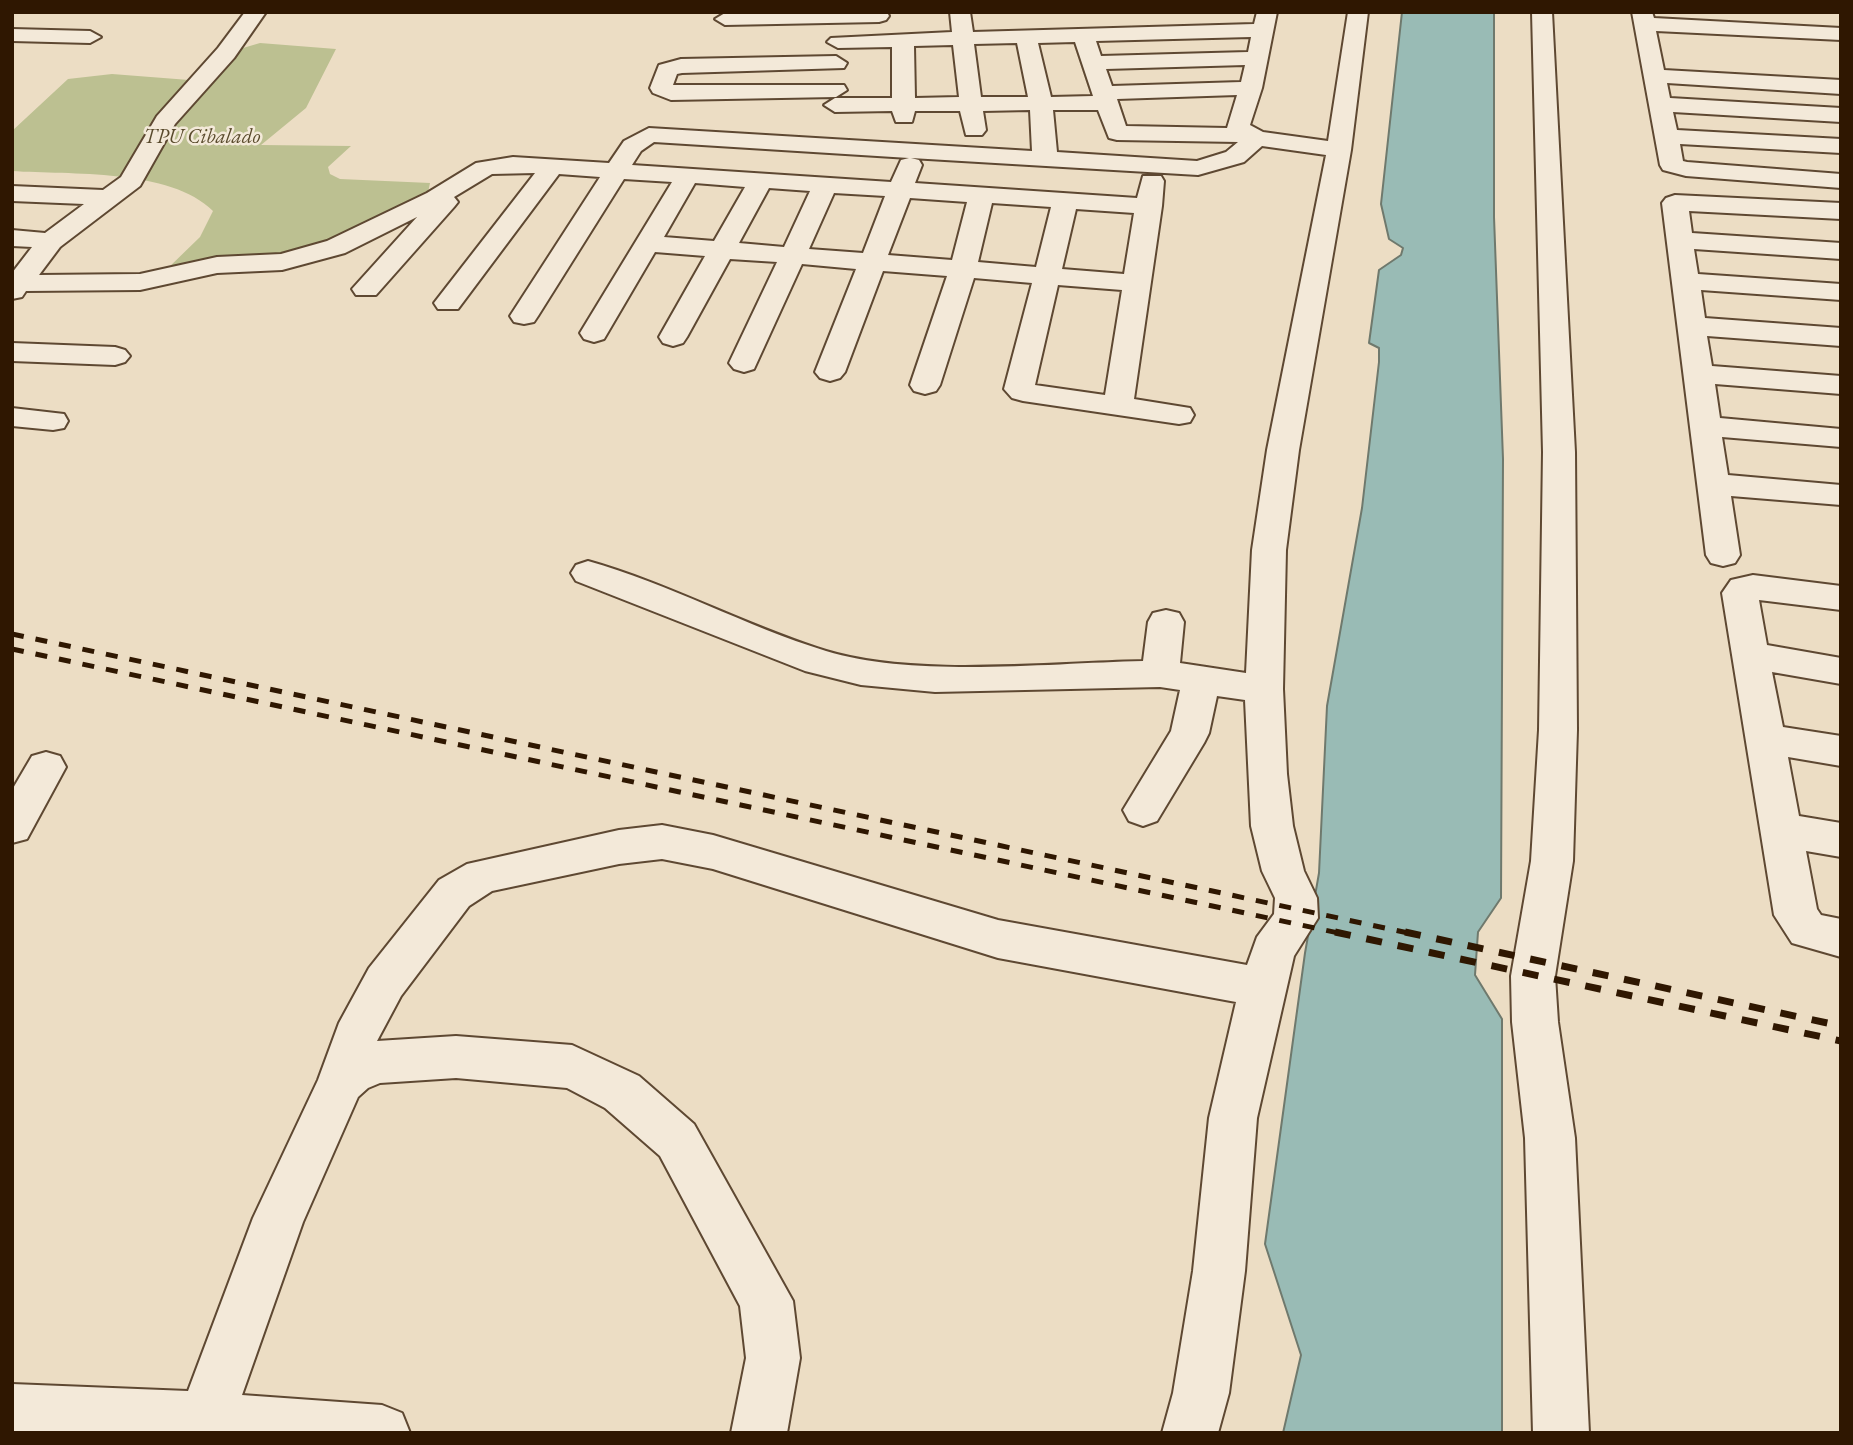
<!DOCTYPE html>
<html>
<head>
<meta charset="utf-8">
<style>
	body { margin:0 }
	#map { position:relative; width:1853px; height:1445px; overflow:hidden; background:#ecddc4; font-family:"EB Garamond",serif }
	canvas { display:block }
	.frame { position:absolute; inset:0; border:14px solid #2f1701; pointer-events:none }
</style>
</head>
<body>
<div id="map">
<canvas width="1853" height="1445"></canvas>
<div class="frame"></div>
</div>
<script>
const g = document.querySelector('canvas').getContext('2d');
g.lineJoin = 'round';
function fillPath(path, color) {
  g.fillStyle = color;
  g.fill(path, 'evenodd');
}
function stroke(path, color, width, dash) {
  g.strokeStyle = color;
  g.lineWidth = width;
  g.lineCap = dash ? 'butt' : 'round';
  g.setLineDash(dash || []);
  g.stroke(path);
}
function label(font, color, halo, rows, align = 'center') {
  g.font = font + ' "EB Garamond",serif';
  g.lineWidth = 5;
  g.setLineDash([]);
  g.textBaseline = 'middle';
  g.strokeStyle = halo;
  g.fillStyle = color;
  for (const [text, x, y, turn = 0] of rows) {
    g.save();
    g.translate(x, y);
    g.rotate((+turn || 0) * Math.PI / 180);
    g.textAlign = isNaN(turn) ? turn : align;
    if (halo) g.strokeText(text, 0, 0);
    g.fillText(text, 0, 0);
    g.restore();
  }
}
fillPath(new Path2D(`
	M260,43l76,6 -30,59 -45,37 90,1 -23,21 2,7 10,5 90,4 -3,14 -95,44 -44,14 -123,16 35,-34 13,-26c-43,-43 -143,-36 -201,-40v-40l56,-52 44,-5 77,6 33,-33 21,1z`), '#bcc091');
const water = new Path2D(`
	M1402,12h92v205l9,242 -2,439 -23,34 -3,43 27,44v414h-219l18,-78 -36,-111 40,-291 14,-80 8,-167 35,-198 17,-146v-14l-10,-5 10,-73 22,-15 2,-7 -14,-9 -8,-35z`);
fillPath(water, '#99bbb5');
stroke(water, '#6f796d', 2);
const minor = new Path2D(`
	M245,12h21l-32,46 -59,66 -35,62 -80,61 -21,28 101,-1 77,-17 64,-3 46,-13 100,-48 49,-30 37,-6 96,6 15,-22 25,-13 383,23 -2,-41 -47,1 3,19 -4,5h-16l-6,-24h-45l-3,11h-16l-4,-11 -57,1 -11,-7 11,-7h57v-51l-54,1 -11,-6 4,-4 121,-6 -2,-20h20l3,20 281,-8 3,-12h20l-15,76 -12,37 13,7 65,9 20,-129h20l-17,138 -52,300 -13,100 -3,139 4,85 6,52 11,45 13,27 1,20 -24,38 -37,162 -12,153 -16,122 -11,40h-56l11,-40 20,-122 16,-153 27,-116 -238,-44 -285,-89 -51,-10 -43,5 -127,27 -23,15 -68,90 -24,45 79,-5 116,9 67,31 55,48 99,177 7,57 -13,75h-56l15,-75 -6,-52 -80,-150 -55,-48 -38,-20 -111,-10 -76,5 -12,5 -10,9 -55,125 -61,173 140,10 20,8 8,20h-398v-49l176,7 65,-173 65,-138 21,-57 30,-55 70,-88 28,-16 152,-34 43,-5 51,10 285,85 249,45 10,-28 17,-23 1,-16 -13,-27 -11,-45 -6,-126 -28,-4 -8,37 -5,10 -47,78 -14,5 -14,-5 -6,-11 48,-79 9,-41 -20,-3 -225,5 -74,-7 -56,-14 -229,-90 -5,-8 5,-8 12,-4c82,23 157,65 238,90 88,27 224,12 317,10l5,-39 5,-9 13,-3 13,3 5,9 -4,41 66,10 6,-123 15,-100 59,-295 -64,-9 -18,16 -46,13 -287,-17 8,2 3,5 -7,18 222,15 6,-22h18l3,5 -2,25 -28,193 56,9 4,7 -4,7 -11,2 -156,-23 -11,-3 -8,-9 28,-106 -58,-5 -34,107 -4,6 -11,3 -11,-3 -4,-6 37,-109 -64,-5 -38,101 -5,6 -10,3 -10,-3 -5,-6 41,-103 -54,-5 -48,105 -10,3 -10,-3 -5,-6 48,-101 -47,-3 -43,78 -4,6 -10,3 -10,-3 -4,-6 46,-81 -50,-4 -51,87 -10,3 -10,-3 -4,-6 92,-151 -48,-3 -86,137 -4,6 -10,2 -10,-2 -4,-6 90,-139 -41,-3 -101,135h-20l-4,-6 101,-130 -43,1 -38,23 4,5 -4,5 -78,88h-20l-4,-6 65,-72 -72,36 -63,17 -65,3 -77,17 -114,1 -4,6 -10,2v-26l20,-26 -20,-1v-16l33,3 39,-29 -72,-3v-15l91,4 18,-13 36,-61 61,-68zM1251,37l-3,15 -147,4 -5,-15zM1075,42l18,54 -42,1 -13,-54zM1017,43l11,54h-47l-7,-53zM953,45l6,52 -44,1 -1,-52zM1245,65l-4,17 -129,4 -6,-17zM1237,95l-10,33 -101,-2 -9,-27zM1053,110h45l11,28 8,2 121,2 -12,10 -29,9 -140,-9zM654,142l255,16 -8,2 -10,22 -259,-17 9,-14zM695,183l50,4 -31,54 -50,-4zM769,188l41,3 -26,56 -45,-4zM834,193l51,3 -22,57 -54,-4zM910,198l57,4 -15,58 -64,-5zM992,203l59,4 -15,60 -58,-5zM1076,209l58,4 -10,61 -62,-5zM1058,285l64,5 -17,105 -70,-10z
	M887,12l2,4 -3,4 -7,2 -154,3 -10,-6 10,-6z
	M1532,12h20l23,440 2,278 -4,131 -18,115 3,46 17,116 14,295h-56l-8,-295 -13,-116 -1,-46 20,-115 8,-131 4,-278z
	M1632,12h20l2,6 187,10v12l-185,-9 8,39 177,10v14l-174,-11 3,15 171,10v14l-168,-10 4,18 164,9v14l-161,-9 3,17 4,1 154,12v14l-155,-12 -23,-6 -3,-5z
	M12,29l78,2 11,6 -11,6 -78,-2z
	M836,56l11,7 -3,5 -162,5 -5,1 -4,11h171l3,5 -11,7 -165,3 -18,-7 -3,-5 9,-23 22,-6z
	M1675,195l166,8v16l-152,-8 3,22 149,10v16l-147,-10 4,25 143,10v16l-140,-10 4,28 136,10v18l-134,-10 5,30 129,10v18l-126,-10 5,34 121,11v18l-119,-10 6,38 113,10v20l-110,-9 9,59 -5,8 -12,3 -12,-3 -5,-8 -44,-352 4,-5z
	M12,343l103,4 10,3 5,6 -5,6 -10,3 -103,-4z
	M12,408l52,6 4,7 -4,7 -11,2 -41,-4z
	M1753,575l88,11v24l-82,-10 8,45 74,13v26l-69,-12 11,55 58,9v30l-53,-9 11,59 42,7v34l-35,-6 11,58 4,6 20,4v38l-49,-14 -18,-28 -52,-322 9,-13z
	M46,752l14,4 6,11 -39,72 -15,4v-53l20,-34z`);
stroke(minor, '#5e4832', 4);
fillPath(minor, '#f3e9d9');
stroke(new Path2D(`
	M12,634l1401,300
	M12,649l1331,285`), '#2f1701', 5, [12, 12]);
stroke(new Path2D(`
	M1335,932l506,109
	M1405,932l436,94`), '#2f1701', 7, [16, 16]);
label('italic 21px', '#594a2c', '#f3e9d9', [
	["TPU Cibalado",202,137]
]);
</script>
</body>
</html>
